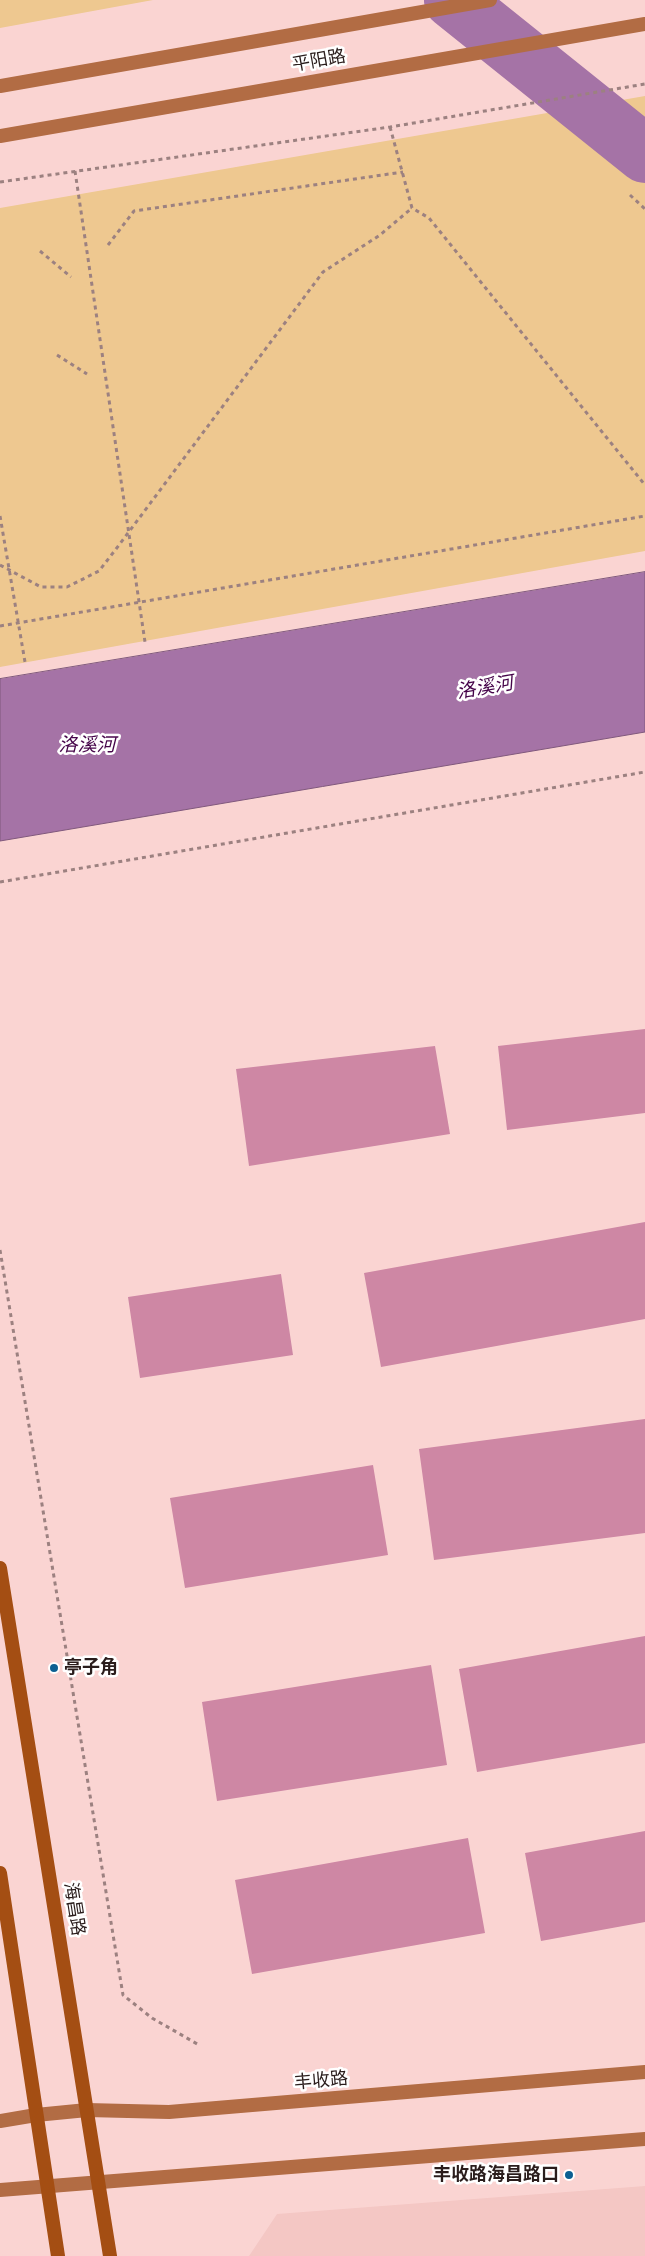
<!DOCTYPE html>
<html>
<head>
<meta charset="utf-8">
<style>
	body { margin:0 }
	canvas { display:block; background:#fad4d2 }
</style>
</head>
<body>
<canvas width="645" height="2256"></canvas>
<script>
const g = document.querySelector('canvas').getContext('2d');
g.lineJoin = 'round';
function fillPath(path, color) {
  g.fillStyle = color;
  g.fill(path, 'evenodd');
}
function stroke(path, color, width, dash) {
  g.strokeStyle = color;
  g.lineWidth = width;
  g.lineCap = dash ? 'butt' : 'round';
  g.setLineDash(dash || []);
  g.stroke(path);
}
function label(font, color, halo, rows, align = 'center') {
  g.font = font + ' "Noto Sans","Noto Sans SC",sans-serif';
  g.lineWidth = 5;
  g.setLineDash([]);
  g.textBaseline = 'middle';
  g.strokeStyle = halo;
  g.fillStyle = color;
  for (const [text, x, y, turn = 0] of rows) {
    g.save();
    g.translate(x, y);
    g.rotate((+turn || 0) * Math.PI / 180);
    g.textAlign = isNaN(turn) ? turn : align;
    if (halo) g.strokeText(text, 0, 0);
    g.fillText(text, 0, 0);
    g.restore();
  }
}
fillPath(new Path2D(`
	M645,2186v70h-396l28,-42z`), '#f4c7c4');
fillPath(new Path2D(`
	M0,0h153l-153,28z
	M645,96v455l-645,116v-459z`), '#eec890');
const water = new Path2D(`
	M645,572v160l-645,109v-162z`);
fillPath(water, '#a573a6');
stroke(water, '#80597d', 1);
stroke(new Path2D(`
	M453,0l192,154`), '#a573a6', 58);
fillPath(new Path2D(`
	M645,1029v84l-138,17 -9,-84z
	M435,1046l15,88 -201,32 -13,-97z
	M645,1222v97l-264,48 -17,-94z
	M281,1274l12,81 -153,23 -12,-81z
	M645,1419v114l-211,27 -15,-111z
	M373,1465l15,90 -203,33 -15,-90z
	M645,1636v107l-168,29 -18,-103z
	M431,1665l16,100 -230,36 -15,-99z
	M645,1831v91l-104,19 -16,-88z
	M468,1838l17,95 -233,41 -17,-94z`), '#ce87a4');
stroke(new Path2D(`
	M390,127l22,81 17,10 216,267
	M75,171l70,471
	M0,182l390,-55 255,-43
	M630,195l15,14
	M108,245l26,-34 269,-39
	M40,251l31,26
	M57,355l30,19
	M0,516l25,146
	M140,517l183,-245 57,-37 32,-27
	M0,565l41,22h26l32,-16 17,-22
	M0,626l645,-110
	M0,882l645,-110
	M0,1250l123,745 29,23 47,27`), '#9c8180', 3, [4, 4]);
stroke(new Path2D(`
	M0,86l490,-86
	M0,136l645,-112
	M0,2121l36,-6 51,-5 82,2 476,-40
	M0,2190l645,-51`), '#b26c44', 14);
stroke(new Path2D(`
	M0,1568l110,688
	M0,1873l58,383`), '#a44e13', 14);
stroke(new Path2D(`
	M116,549l24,-32`), '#9c8180', 3, [4, 4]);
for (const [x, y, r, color] of [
	[54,1668,5,"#0c6092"],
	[569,2175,5,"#0c6092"]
]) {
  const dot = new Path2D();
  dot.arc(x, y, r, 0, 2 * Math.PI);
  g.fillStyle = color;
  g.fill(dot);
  stroke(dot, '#fff', 2);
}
label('18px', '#2a1d1c', '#fff', [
	["平阳路",319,61,-10],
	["海昌路",74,1909,81],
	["丰收路",321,2081,-5]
]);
label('bold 18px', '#2a1d1c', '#fff', [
	["亭子角",64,1668],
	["丰收路海昌路口",559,2175,"right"]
], 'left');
label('italic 19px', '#450449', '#fff', [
	["洛溪河",485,688,-10],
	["洛溪河",87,746]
]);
</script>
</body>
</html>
